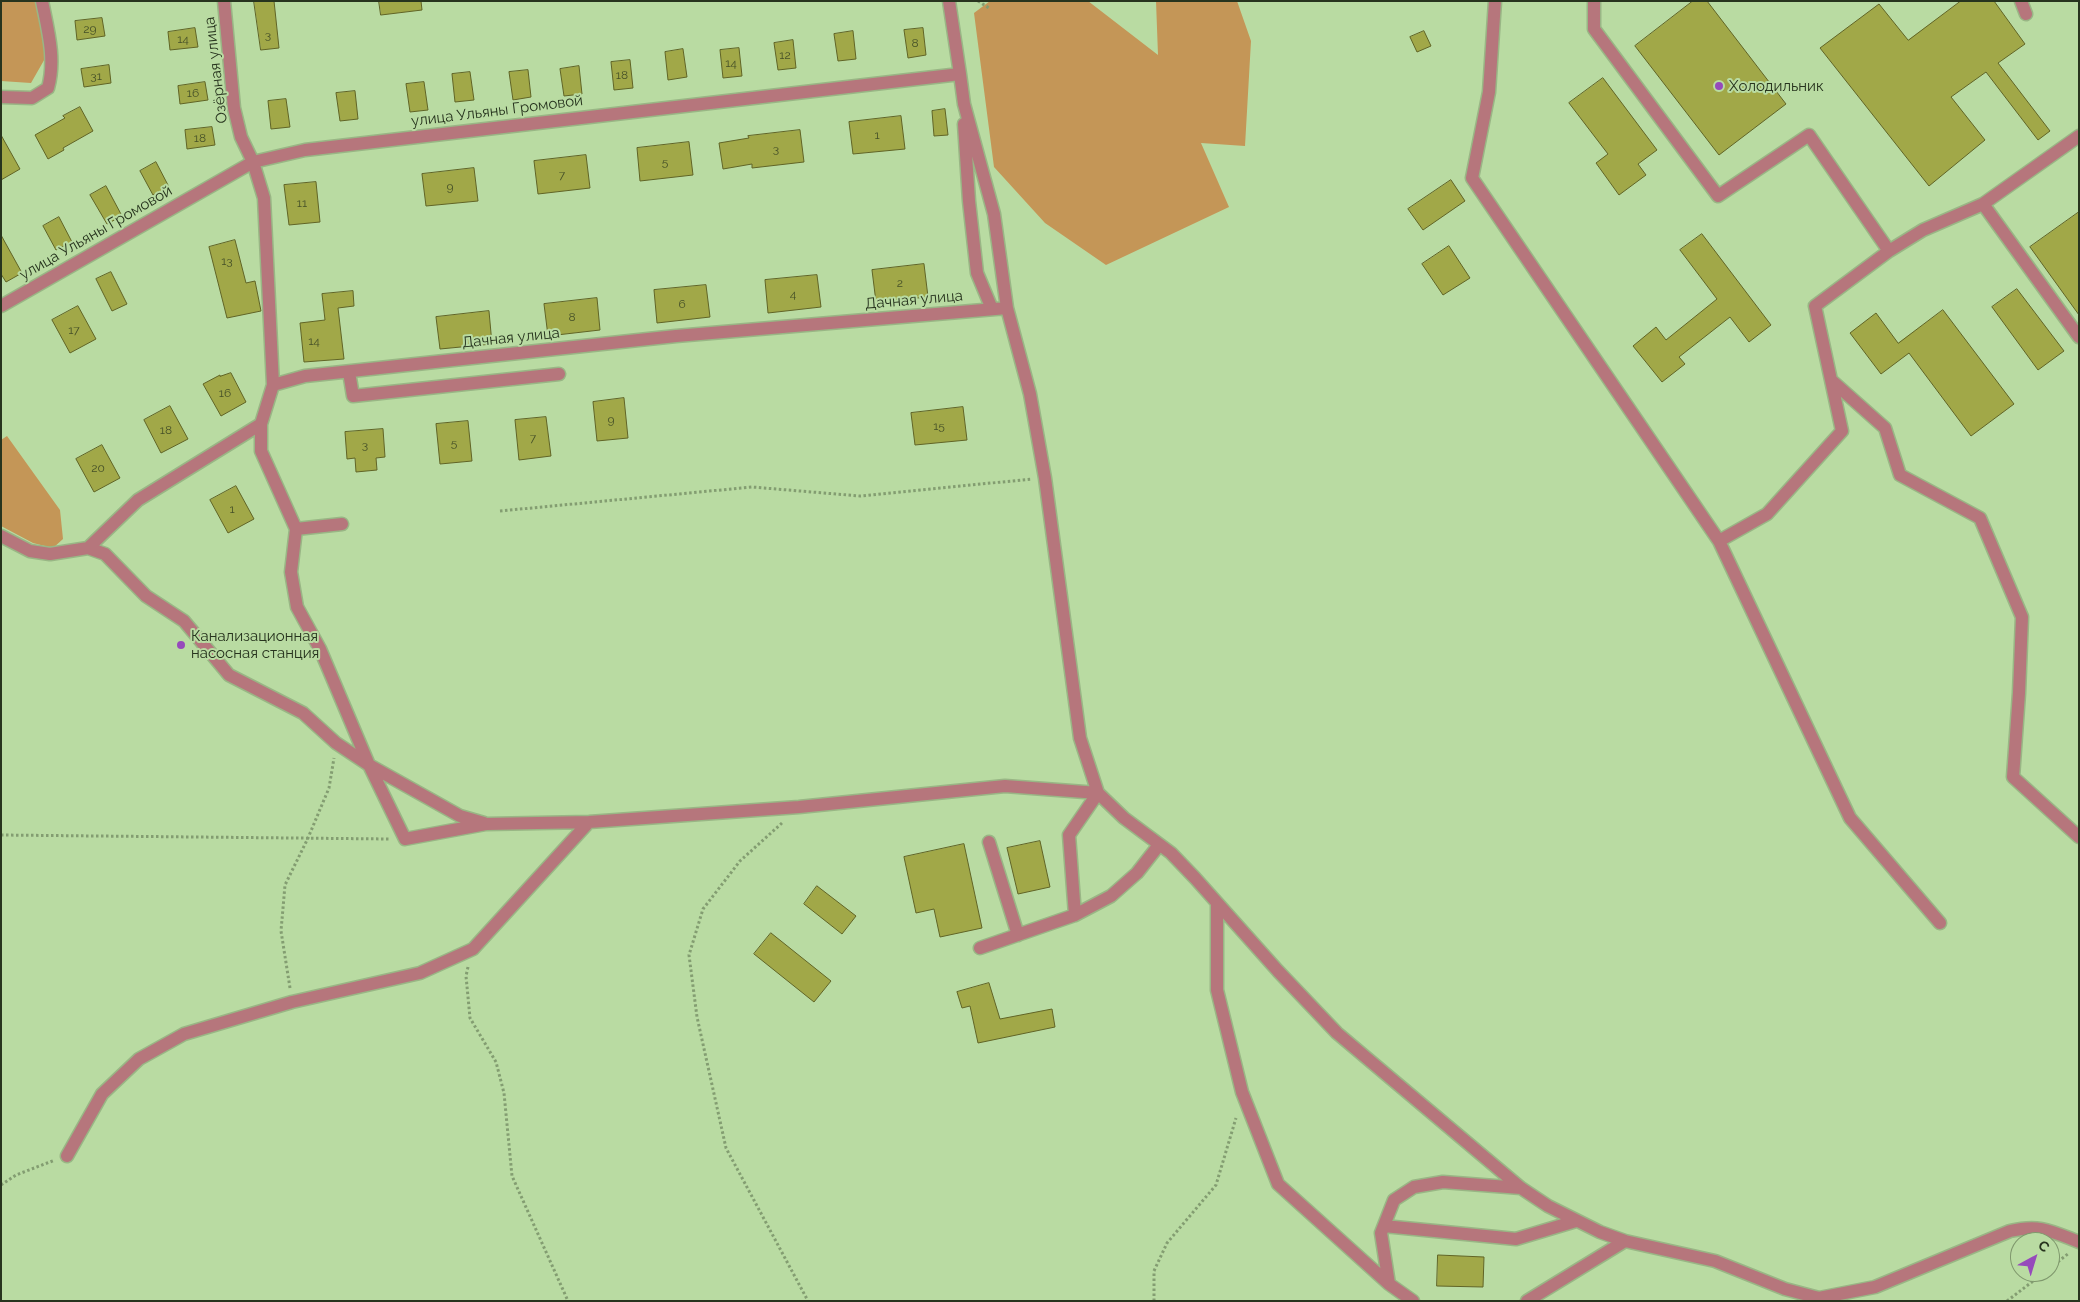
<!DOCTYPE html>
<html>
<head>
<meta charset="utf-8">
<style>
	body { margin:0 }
	#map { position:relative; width:2080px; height:1302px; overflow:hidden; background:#b9dba2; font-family:Raleway,sans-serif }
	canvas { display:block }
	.frame { position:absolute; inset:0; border:2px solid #27341e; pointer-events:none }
	.north { position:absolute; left:2010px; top:1232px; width:50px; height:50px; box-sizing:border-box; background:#b9dba2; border:1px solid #7f986d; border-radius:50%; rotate:39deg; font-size:14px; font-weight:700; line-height:20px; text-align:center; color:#27341e }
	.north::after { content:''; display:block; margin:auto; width:18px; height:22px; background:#964abb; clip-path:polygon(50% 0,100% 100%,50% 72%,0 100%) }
</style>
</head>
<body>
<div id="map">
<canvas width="2080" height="1302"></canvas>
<div class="frame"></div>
<div class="north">С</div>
</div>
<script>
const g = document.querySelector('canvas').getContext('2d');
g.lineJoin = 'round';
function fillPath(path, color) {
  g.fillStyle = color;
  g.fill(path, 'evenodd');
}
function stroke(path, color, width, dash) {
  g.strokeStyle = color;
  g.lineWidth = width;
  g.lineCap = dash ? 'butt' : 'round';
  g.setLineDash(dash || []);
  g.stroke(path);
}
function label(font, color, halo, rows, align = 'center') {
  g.font = font + ' Raleway,sans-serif';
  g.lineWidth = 4;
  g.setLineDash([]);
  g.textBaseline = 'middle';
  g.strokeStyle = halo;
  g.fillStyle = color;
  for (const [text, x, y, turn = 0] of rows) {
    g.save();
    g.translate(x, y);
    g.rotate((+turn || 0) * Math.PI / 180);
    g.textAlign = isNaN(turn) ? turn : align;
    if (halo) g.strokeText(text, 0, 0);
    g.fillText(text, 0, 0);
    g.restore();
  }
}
fillPath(new Path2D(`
	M1,1h36l10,54 -16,28 -30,-2z
	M990,1h98l70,54 -2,-54h81l14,40 -6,105 -44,-3 28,64 -123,58 -61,-42 -51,-56 -20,-154z
	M7,436l53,74 3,29 -10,9 -20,-5 -32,-17v-86z`), '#c49657');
const building = new Path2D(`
	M254,1h20l5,47 -18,2z
	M379,1h42l1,9 -41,5z
	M1693,1h14l79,103 -67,51 -84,-109z
	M1961,1h33l31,43 -27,19 52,68 -12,9 -52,-68 -35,25 34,43 -56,46 -109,-138 59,-44 29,36z
	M102,18l3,18 -28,4 -2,-19z
	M195,28l3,19 -28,3 -2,-18z
	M923,28l3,27 -18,3 -4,-28z
	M853,31l3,28 -18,2 -4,-27z
	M1424,31l7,15 -14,6 -7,-15z
	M793,40l3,28 -18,2 -4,-27z
	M739,48l3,28 -19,2 -3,-28z
	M683,49l4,28 -19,3 -3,-28z
	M630,60l3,28 -19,2 -3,-28z
	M109,65l2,18 -27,4 -3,-18z
	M579,66l3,28 -18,2 -4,-27z
	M528,70l3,27 -18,3 -4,-28z
	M470,72l4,28 -19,2 -3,-28z
	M1603,78l54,72 -19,14 8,11 -27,20 -23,-32 12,-9 -39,-51z
	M205,82l3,18 -28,4 -2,-18z
	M424,82l4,28 -18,2 -4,-28z
	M355,91l3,28 -18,2 -4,-28z
	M286,99l4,28 -19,2 -3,-28z
	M80,107l13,24 -30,17 1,2 -16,9 -13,-24 30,-17 -2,-2z
	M945,109l3,26 -14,1 -2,-25z
	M901,116l4,33 -52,5 -4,-32z
	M212,127l3,18 -28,4 -2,-19z
	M800,130l4,32 -52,6v-4l-29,5 -4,-26 30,-5 -1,-2z
	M1,135l19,34 -19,11z
	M689,142l4,33 -53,6 -3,-33z
	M586,155l4,33 -52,6 -4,-33z
	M156,162l13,25 -16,8 -13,-24z
	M474,168l4,33 -52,5 -4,-32z
	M1451,180l14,21 -42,29 -15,-21z
	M316,182l4,40 -31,3 -5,-40z
	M106,186l16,30 -15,8 -17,-29z
	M2079,212v103l-49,-68z
	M59,217l13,25 -16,8 -13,-24z
	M1702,234l69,91 -22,17 -19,-25 -51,40 6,7 -23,18 -29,-36 23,-19 10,13 51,-41 -37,-49z
	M1,235l21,38 -16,9 -5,-8z
	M235,240l11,43 9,-2 6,30 -34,7 -18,-71z
	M1449,246l21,32 -27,17 -21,-31z
	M924,264l4,33 -52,5 -4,-32z
	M111,272l16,32 -15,7 -16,-32z
	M817,275l4,32 -53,6 -3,-33z
	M706,285l4,32 -53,6 -3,-33z
	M2017,289l47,62 -26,19 -46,-63z
	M353,291l1,15 -16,2 6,51 -40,3 -4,-39 25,-3 -3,-26z
	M597,298l3,32 -52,6 -4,-32z
	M78,306l18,33 -26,14 -18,-33z
	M1943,310l71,94 -43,32 -62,-83 -28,21 -31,-41 26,-20 22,30z
	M489,311l3,33 -52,5 -4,-32z
	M231,373l15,29 -25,14 -18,-32 17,-9v1z
	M624,398l4,40 -31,3 -4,-39z
	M170,406l18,33 -27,14 -17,-33z
	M963,407l4,33 -52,5 -4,-32z
	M546,417l5,39 -32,4 -4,-40z
	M468,421l4,40 -32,3 -4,-40z
	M383,429l2,28 -9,1 1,12 -21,2 -1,-14 -8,1 -2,-27z
	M102,445l18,33 -26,14 -18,-33z
	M236,486l18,33 -26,14 -18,-33z
	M1040,841l10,46 -32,7 -11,-46z
	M964,844l18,84 -42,9 -6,-28 -18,4 -12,-56z
	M817,886l39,30 -14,18 -38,-30z
	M771,933l60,48 -17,21 -60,-48z
	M989,983l11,36 52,-10 3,18 -77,16 -8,-37 -8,2 -5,-16z
	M1438,1255l46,2 -1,30 -46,-1z`);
fillPath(building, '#a1a848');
stroke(building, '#606426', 1);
const minor = new Path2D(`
	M224,1l10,107 7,29 12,25 11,36 9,187
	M1495,1l-6,91 -17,86 247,363 131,277 90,105
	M1594,1v28l124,167 91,-61 80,116 34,-21 60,-26 96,-68
	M2021,1l5,13
	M960,74l4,30 30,110 13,94 23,86 15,84 35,260 18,55 26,25 47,35 24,25 83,93 59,62 184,155 27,18 52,26 25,9 90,20 70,28 34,9 56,-11 135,-56c30,-7 41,0 69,11
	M1,97l31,1 16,-10c8,-29 0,-57 -6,-87
	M964,124l5,77 8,72 15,36
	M1983,204l96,133
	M1,306l252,-144 52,-12 655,-76 -11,-73
	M349,372l4,24 206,-22
	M1831,380l54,48 15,47 80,43 42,99 -3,76 -6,84 66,60
	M261,424v27l35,78 -5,43 6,35 23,42 49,116 36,74 81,-15 103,-2 210,-15 206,-21 93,7
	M296,529l46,-5
	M1,536l29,15 20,3 38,-6 17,6 41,42 38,25 45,54 74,38 33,30 33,22 91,51 24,7
	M1719,541l48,-27 75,-83 -27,-125 74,-55
	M88,548l50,-48 123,-76 12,-39 32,-9 371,-40 331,-28
	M989,842l29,93
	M1217,904v86l25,102 36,92 111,100 24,17
	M1075,915l36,-19 26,-23 22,-28
	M980,948l95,-33 -6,-80 29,-42
	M67,1156l35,-62 37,-35 45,-25 108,-32 128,-29 53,-24 116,-127
	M1384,1226l132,13 60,-18
	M1389,1284l-8,-51 13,-33 20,-13 29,-5 78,6
	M1527,1301l98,-60`);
stroke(minor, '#99b685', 15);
stroke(new Path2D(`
	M978,1l11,7
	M500,511l252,-24 108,9 172,-17
	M782,823l-42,38 -37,48 -14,46 8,62 29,131 82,153
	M1,835l388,4
	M468,967l-2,9 4,42 26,44 8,31 8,83 56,125
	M290,988l-9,-57 4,-46 23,-47 21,-50 5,-30
	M1,1185l15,-10 39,-15
	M2050,1268l19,-15
	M1154,1301v-30l13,-28 49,-58 20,-67
	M2007,1301l38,-29`), '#839d71', 3, [2.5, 2.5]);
stroke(minor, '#b6767c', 12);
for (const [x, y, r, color] of [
	[1719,86,5,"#964abb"],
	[181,645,5,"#964abb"]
]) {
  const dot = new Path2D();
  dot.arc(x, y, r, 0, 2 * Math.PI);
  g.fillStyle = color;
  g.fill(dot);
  stroke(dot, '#b9dba2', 2);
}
label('12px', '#465128', null, [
	["29",90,29],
	["3",268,35],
	["14",183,39],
	["8",915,43],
	["12",785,55],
	["14",731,63],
	["18",622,75],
	["31",96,76],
	["16",193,93],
	["1",877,135],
	["18",200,138],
	["3",776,149],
	["5",665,162],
	["7",562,175],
	["9",450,187],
	["11",302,203],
	["13",227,261],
	["2",900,283],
	["4",793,294],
	["6",682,304],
	["8",572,317],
	["17",74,330],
	["14",314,341],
	["16",225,393],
	["9",611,420],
	["15",939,426],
	["18",166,430],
	["7",533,438],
	["5",454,443],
	["3",365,445],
	["20",98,468],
	["1",232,509]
]);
label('15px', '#27341e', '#b9dba2', [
	["Озёрная улица",216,70,-97],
	["улица Ульяны Громовой",497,111,-7],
	["улица Ульяны Громовой",96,233,-30],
	["Дачная улица",914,300,-5],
	["Дачная улица",511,338,-6]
]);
label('15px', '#27341e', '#b9dba2', [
	["Холодильник",1729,86],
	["Канализационная",191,636],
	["насосная станция",191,653]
], 'left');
</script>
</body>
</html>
